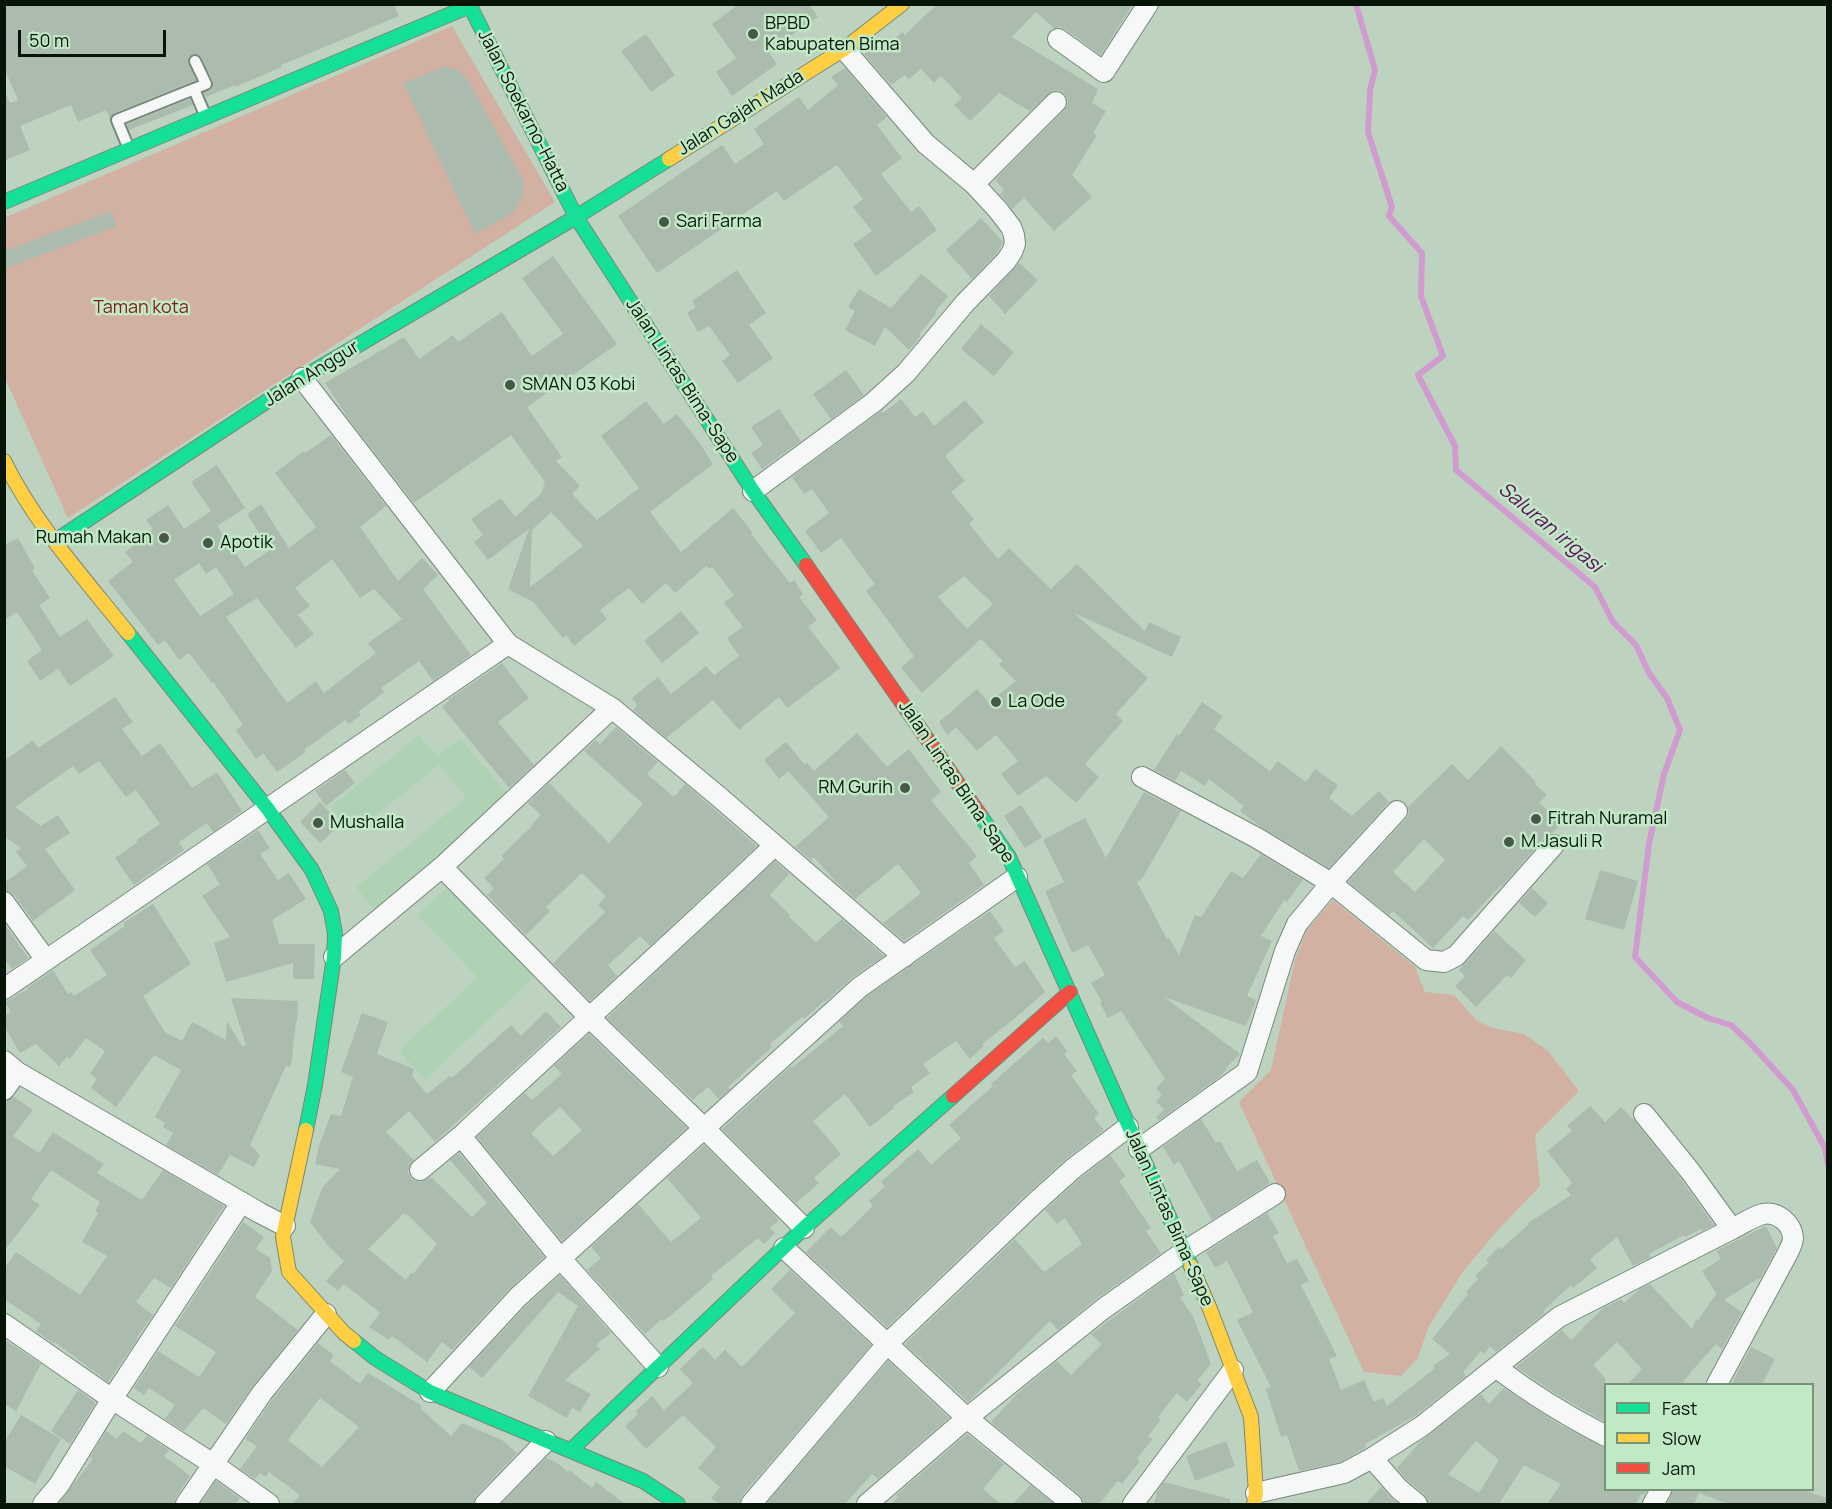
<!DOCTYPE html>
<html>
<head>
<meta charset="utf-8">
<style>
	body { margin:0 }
	#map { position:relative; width:1832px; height:1509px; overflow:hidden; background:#bdd3c0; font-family:Manrope,sans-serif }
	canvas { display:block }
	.frame { position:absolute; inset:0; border:6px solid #071509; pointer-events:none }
	.legend { position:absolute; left:1604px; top:1383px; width:210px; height:108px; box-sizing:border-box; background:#c2e9c6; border:2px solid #77947a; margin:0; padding:8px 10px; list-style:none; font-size:18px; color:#071509 }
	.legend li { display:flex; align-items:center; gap:12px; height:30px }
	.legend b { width:30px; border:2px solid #77947a }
	.scale { position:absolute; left:18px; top:30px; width:148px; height:27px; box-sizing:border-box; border:3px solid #071509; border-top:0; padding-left:8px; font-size:18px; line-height:21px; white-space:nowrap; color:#071509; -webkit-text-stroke:4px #c2e9c6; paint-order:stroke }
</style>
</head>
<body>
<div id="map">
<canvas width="1832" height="1509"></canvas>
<div class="frame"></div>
<ul class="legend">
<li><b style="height:8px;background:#16e098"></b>Fast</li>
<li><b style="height:8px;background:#ffcf43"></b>Slow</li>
<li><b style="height:8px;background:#f24e42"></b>Jam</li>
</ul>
<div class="scale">50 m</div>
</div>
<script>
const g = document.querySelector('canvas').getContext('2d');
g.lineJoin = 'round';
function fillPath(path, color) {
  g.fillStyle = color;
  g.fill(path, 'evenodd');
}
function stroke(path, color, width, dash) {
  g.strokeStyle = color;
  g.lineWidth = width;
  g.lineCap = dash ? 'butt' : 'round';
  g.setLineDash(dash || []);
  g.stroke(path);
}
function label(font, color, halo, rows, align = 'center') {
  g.font = font + ' Manrope,sans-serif';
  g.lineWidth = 5;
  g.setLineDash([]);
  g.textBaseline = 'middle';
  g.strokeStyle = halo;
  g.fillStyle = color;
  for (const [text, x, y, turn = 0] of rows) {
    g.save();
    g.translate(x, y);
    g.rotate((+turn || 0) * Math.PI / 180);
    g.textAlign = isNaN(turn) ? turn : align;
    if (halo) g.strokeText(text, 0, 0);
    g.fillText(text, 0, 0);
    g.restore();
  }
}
fillPath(new Path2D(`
	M419,735l18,21 23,-18 52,62 -137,111 -19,-24 110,-89 -27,-33 -86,69 -23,-27z
	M447,887l87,89 -108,104 -27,-29 78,-74 -60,-62z`), '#b0d2b4');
fillPath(new Path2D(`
	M452,26l103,176 -487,316 -63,-140 -1,-160z
	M1333,900l82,67 10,25 29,3 23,26 16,7 31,6 24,17 31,40 -44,44 5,51 -44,46 -34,41 -34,55 -10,30 -17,18 -37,-4 -125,-270 32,-32 24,-110 12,-30z`), '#d2b0a2');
stroke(new Path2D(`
	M1356,4l19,66 -5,20 -2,42 24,75 -3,9 33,37 -1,43 22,60 -25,19 37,71 1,24 139,117 18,35 23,23 13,28 18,25 13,32 -16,44 -15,70 -14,113 42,45 31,16 23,7 19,18 43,47 32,58 3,16`), '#d09ccf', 6);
fillPath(new Path2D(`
	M4,4h390l5,12 -118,49 1,2 -47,20v-2l-29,12 -2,-4 8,-4 1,-8 -12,-24 -5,-3h-4l-3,3 -1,4 8,19 -82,33 -4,6 -4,-9 -28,12 -7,-17 -51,21 10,24 -26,11v-71l6,13 8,-3 -14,-32z
	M739,4h70l9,13 -50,34 9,13 -45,32 -16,-24 20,-14 -24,-34z
	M937,4h196l-32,51 -36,-26 -5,-2 -6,1 -18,-16 -24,25 86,52 -6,14 14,8 -13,22 4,2 -25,40 20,22 -38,34 -30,-33 -12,11 -12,-15 4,-4 -9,-10 69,-70 3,-4 1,-7 -4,-6 -5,-3 -7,1 -22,20 -31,-18 -29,28 -16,-16 8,-7 -21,-22 -7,7 -13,-14 -12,10 -4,-4 -14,10 -27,-31 12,-8 3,4 24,-18 2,3z
	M646,34l29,41 -24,17 -30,-41z
	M443,67l13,1 12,12 56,102v11l-11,20 -38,21 -72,-151z
	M845,68l42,49 -10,8 25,33 -21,16 30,38 8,-6 18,24 -61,46 -23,-32 19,-13 -19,-24 10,-8 -26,-34 -53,36 -7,-10 -120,82 -39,-57 104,-71 13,19 29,-20 -10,-15 45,-32 9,13 30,-25 -7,-8z
	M190,99l3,6 -64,25 -2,-6z
	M111,211l6,15 -113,43v-18z
	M981,218l22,24 -6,11 -25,26 -26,-29z
	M553,256l64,88 -90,63 35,50 -6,4 24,25 -8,8 25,26 42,-32 -38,-52 45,-35 18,23 13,-10 22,28 14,22 -63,48 31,40 52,-44 20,25 -2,1 39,49 4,-3 9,14 -4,3 18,23 -9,7 32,41 -53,40 -8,-11 -40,33 -26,-30 -47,38 -33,-28 4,-5 -5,-7 26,-21 13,17 35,-28 8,9 25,-19 -12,-18 16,-11 -19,-24 10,-8 -22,-28 -3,2 -3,-3 -31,27 -9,-10 -24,21 -13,-16 -29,22 7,9 -33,27 -8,-11 -3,3 -30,-36 -25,-13 21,-60 -41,31 -14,-18 9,-7 -12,-16 30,-21 14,19 26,-23 4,-12 -34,-47 -97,68 -64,-82 -25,-38 79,-46 15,22 34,-24 5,7 44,-30 30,44 31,-22 -41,-56zM551,512l32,34 -53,41 2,-57z
	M1019,263l19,17 -33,34 -16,-18z
	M737,270l29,43 -17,12 24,33 -35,25 -16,-22 8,-6 -21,-29 -11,6 -11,-19 9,-6 -4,-6z
	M921,274l27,22 -13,16 1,2 -17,20 2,2 -12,14 -24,-23 -10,19 -30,-16 10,-19 -7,-4 11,-18 32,19z
	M981,324l33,28 -20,24 -33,-27z
	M846,370l18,25 -33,24 -18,-25z
	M901,399l14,18 8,-6 11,15 31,-26 19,22 -39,34 20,25 -14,11 23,27 -5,5 29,35 11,-11 42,41 26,-25 68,67 4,-9 32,15 -9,20 -98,-44 74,65 -32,36 7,7 -38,43 14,13 -23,26 -30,-27 -28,20 -17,-22 17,-13 -22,-26 -19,16 -21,-24 -9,8 -8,-13 38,-33 12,14 27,-22 -17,-17 4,-3 -22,-22 -59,54 -21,-25 13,-12 -48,-65 9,-7 -8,-10 -26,-36 -20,15 -16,-22 24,-18 -17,-24 -8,5 -12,-17 89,-66 2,2zM964,576l29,28 -26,25 -29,-32z
	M779,409l22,32 -39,28 -11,-16 12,-8 -12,-18z
	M331,435l55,71 -26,21 38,54 24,-23 16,17 -15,14 48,66 -38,26 -14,-20 -38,27 3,4 -26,20 3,3 -12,9 -4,-4 -41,30 2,2 -29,20 -14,-19 -7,6 -20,-29 7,-5 -30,-43 -1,1 -23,-30 -10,7 -14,-20 -7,5 -50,-64 25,-19 -8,-10 22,-16 -1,-2 7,-5 -7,-9 22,-15 16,24 27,-18 -20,-29 26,-17 28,43 -28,18 28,41 25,-17 -23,-36 14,-10 28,44 27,-21 -41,-54 29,-22 1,2zM332,559l28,39 14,-9 28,30 -34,24 8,10 -52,40 -8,-12 -29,22 -61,-86 31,-19 39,50 18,-14 -16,-19 12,-9 -15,-18zM199,563l7,11 10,-7 18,27 -34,22 -26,-36z
	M18,538l17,30 -3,2 18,28 -11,7 21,32 27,-18 27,37 -44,30 -12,-17 -18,12 -13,-20 15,-11 -25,-38 -13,8v-75z
	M681,611l18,22 -37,30 -18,-22z
	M502,663l27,35 -31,24 36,43 -25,23 -67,-81 7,-6 -1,-1z
	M115,697l18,25 -11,7 20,27 18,-13 32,45 25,-16 25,39 -29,21 -6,-9 -28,19 5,8 -50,35 -19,-27 23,-16 -2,-2 24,-16 -24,-34 -10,7 -27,-36 -20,13 -6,-8 -58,41 26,19 17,-11 12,18 -25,16 30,41 -42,31 -19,-26 -10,-5v-7l23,-17 -11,-14 5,-4 -17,-12v-75l29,-21 5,8z
	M1202,702l21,14 -9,13 56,42 8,-10 28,21 9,-13 23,16 -9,13 23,18 27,-25 10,11 -60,66 -68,-41 -21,-16 4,-5 -35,-27 -4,7 -24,-15 -6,10 -21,-11 23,-36 2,2z
	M616,727l42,35 -11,12 27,23 11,-13 72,62 -107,100 -10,-10 -32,29 9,11 -27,25 -37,-38 52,-51 -7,-7 8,-9 -24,-23 -36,34 4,4 -24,24 -39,-40 7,-7 -10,-10 20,-19 -3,-3 33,-32 -1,-1 8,-8 -13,-12 21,-20 60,60 34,-39 -59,-53 12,-11 4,4z
	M857,733l30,34 22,-18 32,43 -10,8 46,56 -8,7 15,22 -80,56 -21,-18 38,-30 -23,-29 -43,35 -20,-18 -21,-24 -3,3 -16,-13 34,-30 -41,-46 -9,8 -15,-19 22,-18 19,23 2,-2 7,8z
	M1501,746l35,36 -1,2 12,11 -8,8 23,20 -10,10 -7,4 -43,49 -1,-1 -33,35 -5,-4 -30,32 -40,-37 -4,4 -41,-33 58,-63 3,-6 -1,-6 44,-43 16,16zM1424,839l21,21 -30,32 -22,-20z
	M345,770l10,13 -29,23 -11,-15z
	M1144,792l37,19 -39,68 -5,3 30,57 2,-1 10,17 16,-40 6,2 30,-46 12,7 18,-24 42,26 -16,22 -3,-2 -23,36 11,5 -25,55 9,4 -10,26 -82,-29 76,57 -14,14 1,1 -9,9 -59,42 -3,-3 8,-7 -8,-9 6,-6 -6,-7 9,-9 -44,-68 -13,7 -8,-15 2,-1 -11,-19 14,-8 -17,-30 -16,8 -27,-62 19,-9 -21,-42 42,-22 21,40z
	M320,802l21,22 -21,19 -20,-21z
	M1021,805l21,32 -17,11 -21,-32z
	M258,830l12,18 -10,6 18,26 11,-7 17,26 -34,21 7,24h36l-1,35h-21v-16l-67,19 -12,-39 16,-6 -28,-41 18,-12 -13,-20z
	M775,861l14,13 -19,21 20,20 -2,1 28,26 26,-23 42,37 -31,21 -28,25 -1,-1 -20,18 -2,-2 -32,27 2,3 -44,40 2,2 -11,10 -11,-12 -15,13 -86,-82z
	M1600,870l38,11 -14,49 -39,-11z
	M1532,888l16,15 -13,14 -16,-14z
	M153,904l38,60 -48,32 22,36 17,9 10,-19 34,18 1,-19 15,25 4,-1 -15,-47 67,3 -1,21h-1l-5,45 -5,-1 -36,79 10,10 -6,12 -24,-12 -12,20 -52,-30 7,-12 -10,-6 2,-4 -10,-6 26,-47 -27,-15 -38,52 -25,-19 6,-9 -7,-5 15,-23 -19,-13 -16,21 -3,-2 -8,9 -23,-22 -16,9 -16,-27v-10l7,-4 -6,-10 23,-13 -1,-1 26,-18 15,24 3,-2 3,4 33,-21 -17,-25 35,-24 -2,-3z
	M990,911l14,20 -10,7 21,29 10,-6 20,31 -32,28 -31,24 2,2 -14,13 -14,-18 -33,23 7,9 -19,14 3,5 -21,14 1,2 -24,19 -25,-33 -32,27 28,33 -27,24 5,5 -23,20 -74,-74 69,-63 1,2 51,-42 -4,-4 28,-26z
	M4,923l24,35 -16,11 -6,-8 -2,1z
	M1494,931l32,29 -15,18 -4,-3 -31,32 -21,-21 10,-10 -6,-6z
	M546,1011l15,16 -126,115 -26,-31 -23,21 28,28 -5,6 -1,7 3,5 4,3 6,1 10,-5 41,40 15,-14 -37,-43 9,-7 85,104 -35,32 -57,61 -10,-8 -15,20 -35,-26 -3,4 -20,-13 11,-14 -36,-29 -6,7 -12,-10 18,-20 -14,-13 -20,-26 12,-34 18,-19 -25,-5 4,-18 12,-32 10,2 12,-39 -12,-5 21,-59 26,9 -11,32 37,15 -2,7 15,18 23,-18 2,2 59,-53 10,11zM404,1213l2,3 1,-2 30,30 -24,30 -2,-1 -5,7 -38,-31z
	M589,1034l98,94 -125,113 -85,-104 48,-44 7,7 30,-26 -8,-8zM560,1107l22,23 -29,26 -22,-23z
	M1056,1036l11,15 -3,3 13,17 -6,4 28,39 -5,4 10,12 -36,27 -39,35 -142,135 -81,-75 25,-25 10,10 32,-31 -4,-5 16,-15 -4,-4 37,-33 13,16 30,-27 -12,-13 44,-39 -2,-2 52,-46 5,5z
	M14,1097l19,13 -20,26 26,17 14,-21 51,32 -7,9 45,27 21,-30 61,36 -53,82 -17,-10 -18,24 17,13 -16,22 1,1 -30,44 -53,-40 -1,2 -18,-13 5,-7 -37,-25v-30l12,-17 64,43 27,-39 -25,-14 16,-29 -3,-2 5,-9 -49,-32 -20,29 9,6 -36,46v-149z
	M1590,1106l15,16 16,-15 13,13 46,58 34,47 -12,6 -1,-2 -16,8 -1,-2 -35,19 2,3 -18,9 -16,-29 -27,22 7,9 -24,20 -2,-3 -28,26 2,2 -49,39 -6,-6 -6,8 -3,-3 -18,21 3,4 -51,40 -50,28 1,3 -26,15 -41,9 -12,-36 -6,2 -15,-48 5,-2 -34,-67 16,-8 -26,-51 -12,7 -9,-16 61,-39 12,20 -6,3 14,27 10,-4 12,22 -8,4 36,71 -8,3 12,31 23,-10 10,22 9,-4 4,8 48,-38 -2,-2 17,-12 -18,-15 36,-45 -2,-2 12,-13 -3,-3 14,-14 -3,-2 13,-13 2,2 28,-25 -1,-1 43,-28 -5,-6 6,-6 -25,-32 25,-20 -5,-5z
	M1201,1119l15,24 4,-2 17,30 20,-11 13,23 -58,37 -33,-59 -5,4 -11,-18z
	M704,1145l75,75 -9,8 5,5 -11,11 -6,-6 -47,38 2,3 -31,27 -18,15 -2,-2 -17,15 -58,-64 14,-12 -10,-11 47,-43 33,38 30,-24 -34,-40z
	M1110,1155l16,21 -7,5 32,47 -5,3 15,22 -65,46 -38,31 -8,-9 -82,81 -63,-58 110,-105 29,33 38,-28 -17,-26 -8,6 -12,-14 38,-34z
	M243,1222l21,15 -8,12 14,9 2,13 -17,26 43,33 -45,56 -27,38 -23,-16 -19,23 -19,-12 10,-14 -26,-17 -5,7 -10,-7 24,-37 41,26 17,-25 -41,-26z
	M1766,1226l11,22 -17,31 -1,-1 -35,22 18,12 -20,37 -6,-5 -26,29 -8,11h-54l14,-15 -25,-27 -24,23 12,13v44l-49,-28 -40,-27 46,-37 9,10 32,-32 18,-9 3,4 16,-14 10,-5 42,45 4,-10 2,1 18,-26 2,2 -16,-25 19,-12 -5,-8z
	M790,1270l81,75 -129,151 -3,8h-19l-9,-6 9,-11 -22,-19 18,-21 -33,-32 -37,34 -21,-23 13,-12 -2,-3 16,-15 12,14 29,-27 -13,-14 23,-22 12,13 10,-10 17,17 53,-54 -24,-24z
	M1174,1273l10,22 -4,3 13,18 18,48 -14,17 5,3 -15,18 -10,-9 -19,24 3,3 -13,16 5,3 -16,19 3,3 -18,23 -4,-3 -19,23h-15l-1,-5 -3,-4 -89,-73 26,-28 40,-33 14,14 31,-31 -11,-10z
	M560,1275l51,58 -15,12 4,4 -35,31 26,14 -11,18 -8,-4 -5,10 -39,-22 50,-90 -20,-14 -76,86 -13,-11 57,-61z
	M4,1339l37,25 -25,47 -12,-7z
	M318,1343l16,12 -4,6 30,23 8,-11 54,33 -2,2 31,28 11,-13 40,17 15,13 -41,43 -3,8h-181l8,-9 -31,-23 -3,5 -6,-4 -5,6 -15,-10 17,-23 -12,-7 27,-39zM320,1398l39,29 -37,40 -34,-27z
	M1751,1347l24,12 -13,25h-29l2,-5h-1z
	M888,1361l61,57 -71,61 -6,-5 -27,30h-79z
	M1504,1388l53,35 48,25v42h42l-3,5 -3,-1 -5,10h-89l14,-20 -37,-19 -25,39h-70l-4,-9 -18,-15 -10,-12 23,-26 61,-48 8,10zM1476,1441l23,19 -20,33 -31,-19z
	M78,1390l17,12v2l-25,40 -19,-13z
	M21,1415l40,24 -26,45 -31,-18v-23z
	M106,1431l11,8 6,-8 18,12 6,-7 22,14 -5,6 26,20 -14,21 -2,7h-116l35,-45 -3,-2z
	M967,1434l37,30 -21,25 18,15h-110l7,-7 -2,-2z
	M1226,1441l9,25 -40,15 -9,-25z
	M546,1458l10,4 12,10 1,-2 23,18 4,-6 29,22h-124z
	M216,1481l24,17 -4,6h-36z
	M1164,1482l66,17v5h-76l3,-12z
	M1030,1485l24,19h-41z
	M1381,1487l9,10 9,7h-33z
	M1673,1490h130l24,8v6h-99l-29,-11 -5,11h-27z`), '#abbcae');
const lane = new Path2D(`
	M195,61l11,23 -12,5 11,26
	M129,149l-12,-29 77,-31`);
const street = new Path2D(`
	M1058,39l46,33 44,-68
	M974,184l82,-82
	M302,378l206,266 104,64
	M753,491l121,-89 32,-29 59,-70 41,-42 6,-9 3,-8 -1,-9 -3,-8 -13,-17 -24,-26 -48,-40 -82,-95
	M1142,777l115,61 74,45 66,-72
	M442,867l147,150 115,111 100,100
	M4,902l42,58
	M334,957l108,-90 170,-159 106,88 186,161
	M4,989l504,-345
	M4,1061l13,11 243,141 25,13
	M4,1090l13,-18
	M1644,1114l46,57 42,58c10,-5 20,-12 31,-15 14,-3 29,9 30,24 0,7 -6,16 -9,22l-67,124
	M1139,1149l108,-77 38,-121 12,-27 34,-41 95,77 18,2 12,-6 98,-111
	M420,1170l41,-34
	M784,1248l183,170 105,86
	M4,1324l108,75 101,65 56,40
	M658,1367l-97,-108 -100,-123c104,-97 210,-192 313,-290
	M1497,1368c34,26 70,48 109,68
	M430,1392l88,-95 342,-310 157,-110
	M1372,1458l27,31 18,15
	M1256,1493l88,-20 28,-15 50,-32 137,-109 173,-88
	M43,1504l16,-19 53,-86 129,-196
	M186,1504l76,-111 64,-79
	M485,1504l61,-63
	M751,1504l136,-160 150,-143 38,-34 53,-40
	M867,1504l100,-86 136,-109 82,-58 90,-57
	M1133,1504l100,-134
	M1653,1504l8,-14`);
const fast = new Path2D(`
	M469,4l107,213 177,274 53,74
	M4,202l466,-196
	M55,541l247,-163 274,-161 93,-58
	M128,633l139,175 45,62 19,41 4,23 -1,23 -19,128 -9,45
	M980,815l29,42 182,409
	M354,1341l21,17 55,34 213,89 35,23
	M571,1450l233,-222 149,-132`);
const slow = new Path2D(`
	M669,159l175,-110 58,-45
	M4,461c31,63 80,117 124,172
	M306,1130l-23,107 6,35 55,61 10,8
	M1191,1266l19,43 41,108 5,76 -2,11`);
const jam = new Path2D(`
	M806,565l174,250
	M953,1096l117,-104`);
stroke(lane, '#77887a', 14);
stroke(street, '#77887a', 22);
stroke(fast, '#77887a', 16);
stroke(slow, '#77887a', 16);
stroke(jam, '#77887a', 16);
stroke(lane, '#f5f8f6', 10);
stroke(street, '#f5f8f6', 20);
stroke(fast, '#16e098', 14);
stroke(slow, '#ffcf43', 14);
stroke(jam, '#f24e42', 14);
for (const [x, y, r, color] of [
	[753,34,6,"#475849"],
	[664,222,6,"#475849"],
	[510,385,6,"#475849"],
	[164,538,6,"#475849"],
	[208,543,6,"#475849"],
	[996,702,6,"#475849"],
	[905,788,6,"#475849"],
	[1536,819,6,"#475849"],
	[318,823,6,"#475849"],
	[1509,842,6,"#475849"]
]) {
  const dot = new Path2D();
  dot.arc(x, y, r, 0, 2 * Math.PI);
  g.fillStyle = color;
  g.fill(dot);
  stroke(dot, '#c2e9c6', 2);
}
label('18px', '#071509', '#c2e9c6', [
	["BPBD",765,24],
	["Kabupaten Bima",765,45],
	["Sari Farma",676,222],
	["SMAN 03 Kobi",522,385],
	["Rumah Makan",152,538,"right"],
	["Apotik",220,543],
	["La Ode",1008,702],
	["RM Gurih",893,788,"right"],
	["Fitrah Nuramal",1548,819],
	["Mushalla",330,823],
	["M.Jasuli R",1521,842]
], 'left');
label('18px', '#071509', '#c2e9c6', [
	["Jalan Soekarno-Hatta",523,111,63],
	["Jalan Gajah Mada",741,113,-32],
	["Jalan Anggur",312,374,-32],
	["Jalan Lintas Bima-Sape",682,381,57],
	["Jalan Lintas Bima-Sape",956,782,56],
	["Jalan Lintas Bima-Sape",1169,1218,66]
]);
label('18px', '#801814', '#c2e9c6', [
	["Taman kota",141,308]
]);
label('italic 20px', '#5b0f5b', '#c2e9c6', [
	["Saluran irigasi",1550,528,40]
]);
</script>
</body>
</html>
